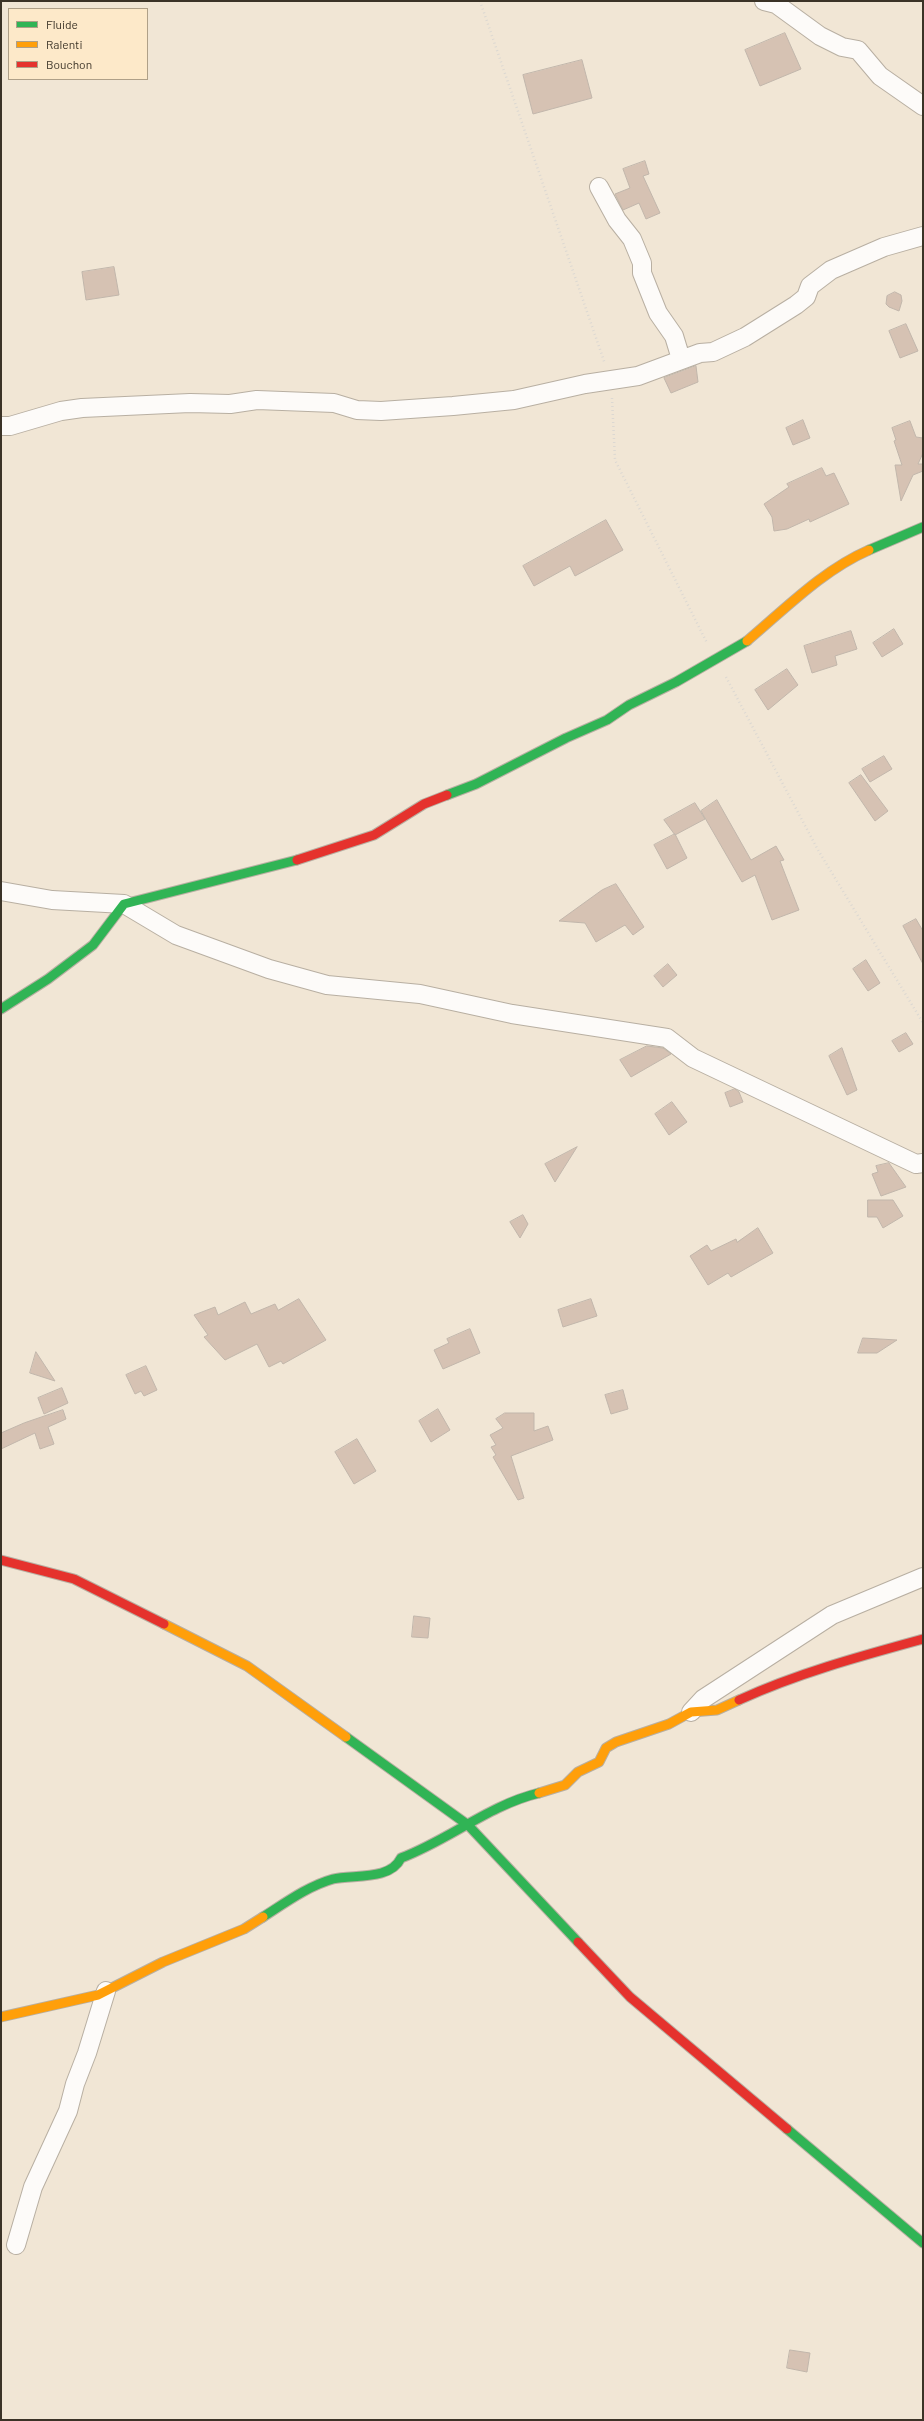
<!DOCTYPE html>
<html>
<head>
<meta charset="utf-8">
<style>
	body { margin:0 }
	#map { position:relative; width:924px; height:2421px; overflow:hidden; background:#f1e6d5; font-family:Barlow,sans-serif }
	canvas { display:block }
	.frame { position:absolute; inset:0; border:2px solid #3b3327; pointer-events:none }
	.legend { position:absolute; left:8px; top:8px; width:140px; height:72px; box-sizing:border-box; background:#fde9c9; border:1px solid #afa088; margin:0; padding:5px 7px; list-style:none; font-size:12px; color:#3b3327 }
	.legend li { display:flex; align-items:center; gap:8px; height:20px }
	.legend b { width:20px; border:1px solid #afa088 }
</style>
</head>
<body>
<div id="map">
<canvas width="924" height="2421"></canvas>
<div class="frame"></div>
<ul class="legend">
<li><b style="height:5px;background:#30b455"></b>Fluide</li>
<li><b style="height:5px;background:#ff9f0a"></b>Ralenti</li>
<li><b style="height:5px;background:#e5322d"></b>Bouchon</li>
</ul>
</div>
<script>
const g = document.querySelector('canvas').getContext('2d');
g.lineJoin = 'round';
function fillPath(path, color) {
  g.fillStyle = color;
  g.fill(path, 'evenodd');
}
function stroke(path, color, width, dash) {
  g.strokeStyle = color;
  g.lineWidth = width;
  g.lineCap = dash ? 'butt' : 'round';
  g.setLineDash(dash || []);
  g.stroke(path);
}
const building = new Path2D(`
	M785,33l16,36 -41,17 -15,-36z
	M582,60l10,38 -59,16 -10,-39z
	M645,161l4,13 -6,2 17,37 -14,6 -7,-16 -16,7 -8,-16 15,-6 -7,-19z
	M114,267l5,28 -33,5 -4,-28z
	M895,292l6,3 1,6 -3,10 -10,-4 -3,-3 1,-8z
	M906,324l12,27 -18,7 -11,-27z
	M696,366l2,16 -27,11 -7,-15z
	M803,420l7,18 -17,7 -7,-17z
	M910,421l6,16 7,1v15l-5,11h5v7l-10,4 -12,26 -6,-36h7l-8,-24 2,-1 -4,-12z
	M822,468l4,8 8,-3 15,31 -39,18 -1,-3 -22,10 -13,2 -2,-14 -8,-13 25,-17 -2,-3z
	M606,520l17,30 -48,26 -5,-10 -36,20 -11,-20z
	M894,629l9,15 -21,13 -9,-14z
	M851,631l6,18 -22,7 2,9 -25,8 -8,-27z
	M787,669l11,16 -30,25 -13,-20z
	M884,756l8,13 -22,13 -8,-13z
	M861,775l27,36 -13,10 -26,-38z
	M717,800l34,60 25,-14 8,14 -4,1 19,49 -27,10 -17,-45 -13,7 -41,-71z
	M695,803l10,16 -30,16 -11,-15z
	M675,834l12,24 -20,11 -13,-24z
	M616,884l28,43 -11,8 -8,-10 -29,17 -11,-19 -26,-2 43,-31z
	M916,919l7,12v33l-20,-38z
	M866,960l14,23 -12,8 -15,-22z
	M668,964l9,11 -14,12 -9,-11z
	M906,1033l7,11 -14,8 -7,-11z
	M647,1046l16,2 8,6 -40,23 -11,-17z
	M842,1048l15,42 -10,5 -18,-39z
	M735,1089l4,3 4,10 -13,5 -5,-14z
	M672,1102l15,20 -18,13 -14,-21z
	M577,1147l-22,35 -10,-18z
	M889,1163l17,24 -25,9 -9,-22 6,-2 -2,-6z
	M868,1200h25l10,16 -20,12 -6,-11h-9z
	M523,1215l5,9 -8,14 -10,-16z
	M758,1228l15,25 -42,24 -3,-4 -20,12 -18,-29 17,-11 4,6 25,-12 1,3z
	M299,1299l27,41 -43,24 -2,-3 -12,6 -12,-23 -32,16 -21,-23 4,-2 -14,-20 21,-8 3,8 27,-13 6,12 24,-10 3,6z
	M591,1299l6,17 -34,11 -5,-17z
	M470,1329l10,24 -37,16 -9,-19 15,-7 -2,-4z
	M863,1338l34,2 -20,13h-19z
	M36,1352l19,29 -25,-8z
	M146,1366l11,24 -13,6 -3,-5 -6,3 -9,-19z
	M62,1388l6,15 -24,11 -6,-16z
	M623,1390l5,19 -17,5 -6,-19z
	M438,1409l12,21 -19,12 -12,-21z
	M63,1410l3,9 -18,8 6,17 -14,5 -5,-16 -34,16v-16l23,-10z
	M505,1413h29v18l14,-5 5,14 -42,16 13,42 -6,2 -25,-43 3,-2 -5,-8 5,-2 -6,-10 13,-7 -7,-9z
	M357,1439l19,32 -22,13 -19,-32z
	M414,1616l16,2 -2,20 -16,-1z
	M790,2350l20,3 -3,19 -20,-4z`);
fillPath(building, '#d6c2b3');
stroke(building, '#c1b6ab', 1);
const street = new Path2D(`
	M764,1l12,3 44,32 22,11 16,3 22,26 43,30
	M599,187l18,33 15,19 10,24v10l16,40 16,23 7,23
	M1,426h9l51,-15 21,-3 108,-5 40,1 27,-4 77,3 23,7 24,1 72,-5 61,-6 71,-16 53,-8 62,-23 13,-1 32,-15 51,-32 10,-8 4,-11 21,-16 53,-23 39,-11
	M1,891l51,9 72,4 52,31 93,34 58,16 93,9 92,20 155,24 26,20 223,106 7,-1
	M691,1712l12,-13 129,-84 91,-38
	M16,2245l17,-58 35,-76 7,-27 12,-31 19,-62`);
const fast = new Path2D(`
	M869,550l54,-23
	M447,795l29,-11 90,-46 41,-18 22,-15 47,-23 71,-41
	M1,1009l47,-30 45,-34 31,-41 173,-44
	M346,1737l122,88 110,117
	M263,1917c22,-14 45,-31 70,-38 20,-5 57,2 68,-21 48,-18 88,-53 138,-65
	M787,2129l136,114`);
const slow = new Path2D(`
	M747,641c38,-32 76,-71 122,-91
	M164,1624l83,42 99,71
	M539,1793l26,-8 13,-13 21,-10 7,-14 10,-6 53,-18 22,-12 26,-2 22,-10
	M1,2017l97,-22 65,-33 81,-33 19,-12`);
const jam = new Path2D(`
	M297,860l77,-25 50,-31 23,-9
	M1,1560l73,19 90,45
	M739,1700c59,-27 122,-44 184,-61
	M578,1942l52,55 157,132`);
stroke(street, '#b8afa2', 20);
stroke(fast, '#b8afa2', 11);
stroke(slow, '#b8afa2', 11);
stroke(jam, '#b8afa2', 11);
stroke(new Path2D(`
	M480,1l125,363
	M612,398l3,62 92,183
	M726,677l92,173 105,173`), '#dcd8d2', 2.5, [1, 3]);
stroke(street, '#fdfbf9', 18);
stroke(fast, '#30b455', 9);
stroke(slow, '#ff9f0a', 9);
stroke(jam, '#e5322d', 9);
</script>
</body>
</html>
